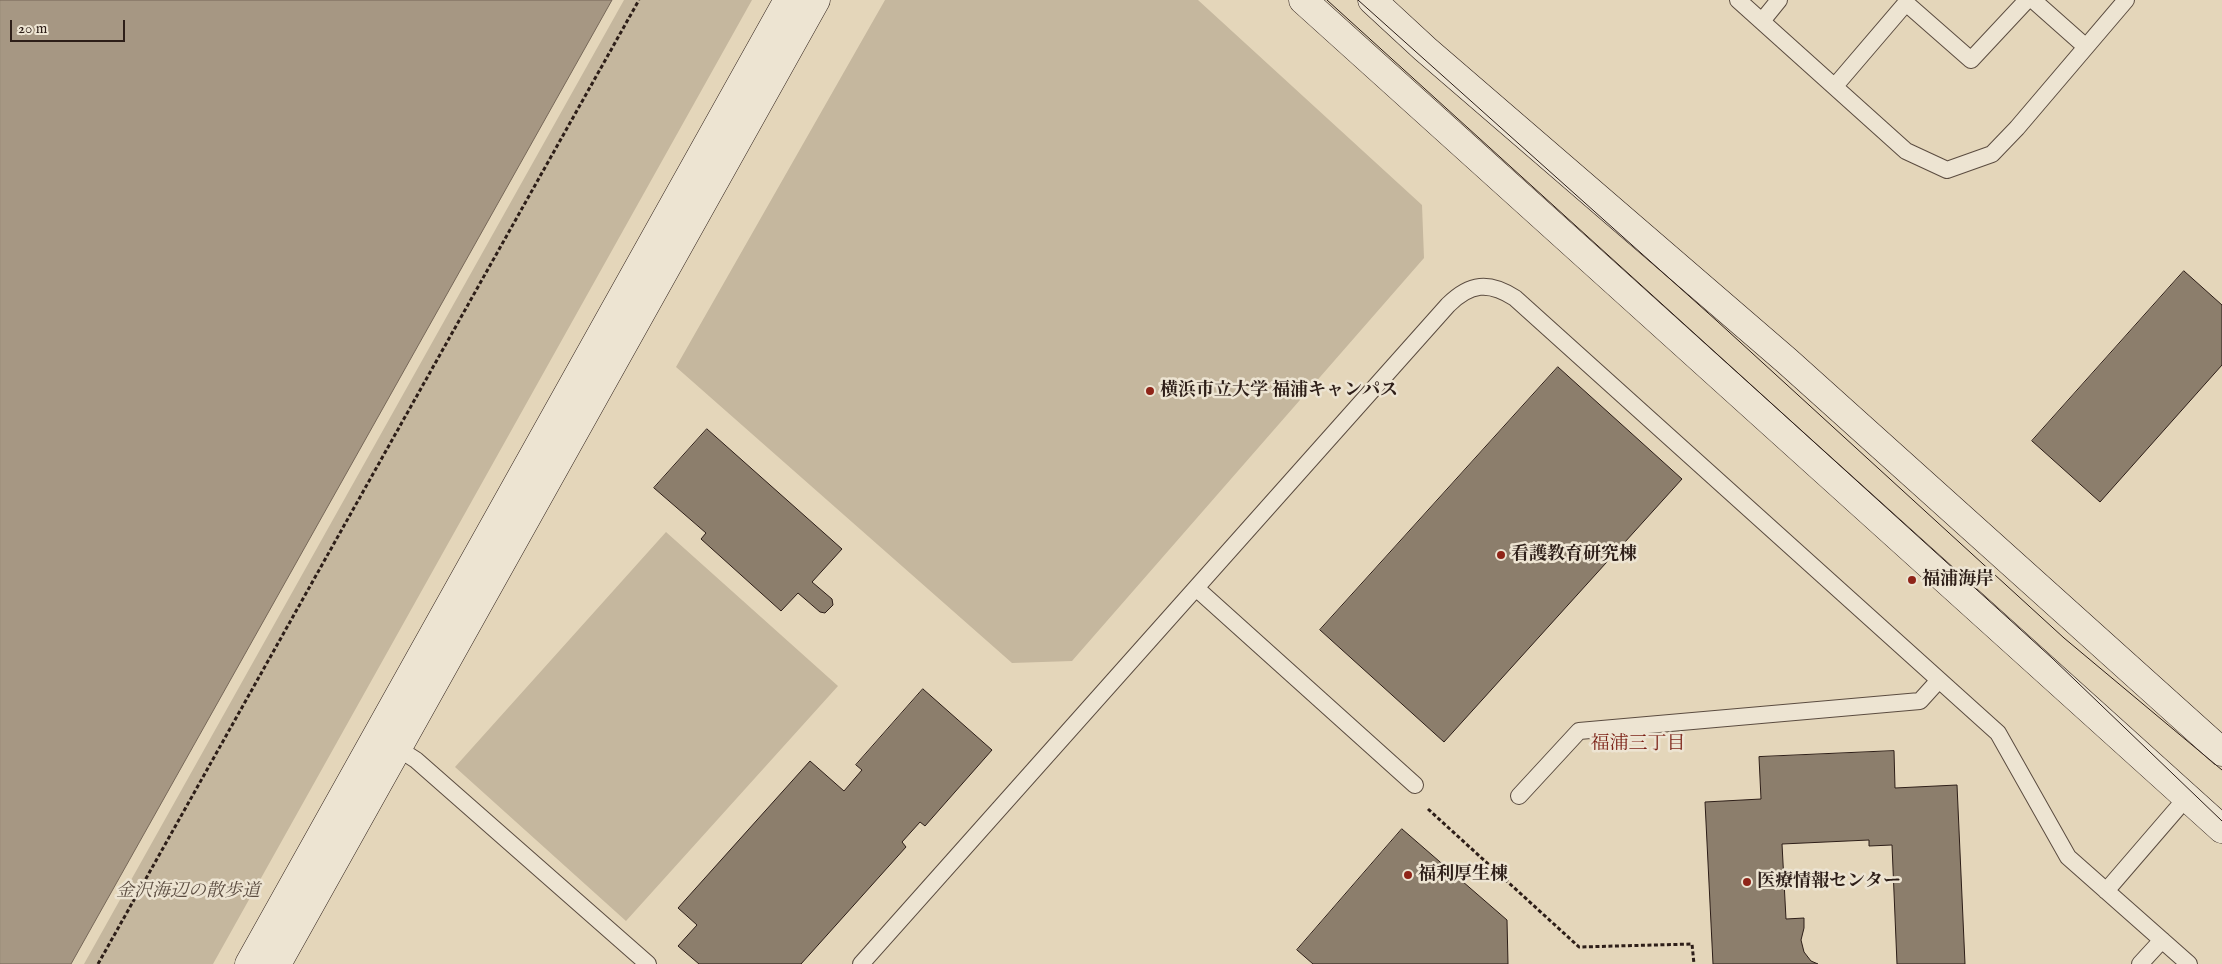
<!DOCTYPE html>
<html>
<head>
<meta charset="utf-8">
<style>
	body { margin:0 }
	#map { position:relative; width:2222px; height:964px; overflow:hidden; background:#e4d6ba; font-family:"IM FELL English",serif }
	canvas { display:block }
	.scale { position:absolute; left:10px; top:20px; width:115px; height:22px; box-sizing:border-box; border:2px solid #2d1e18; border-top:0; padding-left:6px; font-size:15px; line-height:18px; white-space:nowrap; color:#2d1e18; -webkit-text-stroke:4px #ede4d2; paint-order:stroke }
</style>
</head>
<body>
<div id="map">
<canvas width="2222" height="964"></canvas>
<div class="scale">20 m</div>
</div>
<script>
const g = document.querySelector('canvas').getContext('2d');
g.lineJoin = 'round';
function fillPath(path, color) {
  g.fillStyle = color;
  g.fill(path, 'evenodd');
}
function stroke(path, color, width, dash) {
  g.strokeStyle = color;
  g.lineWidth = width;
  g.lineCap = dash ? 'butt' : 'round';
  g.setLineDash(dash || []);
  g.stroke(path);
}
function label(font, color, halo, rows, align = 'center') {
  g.font = font + ' "IM FELL English","Noto Serif JP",serif';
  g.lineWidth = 5;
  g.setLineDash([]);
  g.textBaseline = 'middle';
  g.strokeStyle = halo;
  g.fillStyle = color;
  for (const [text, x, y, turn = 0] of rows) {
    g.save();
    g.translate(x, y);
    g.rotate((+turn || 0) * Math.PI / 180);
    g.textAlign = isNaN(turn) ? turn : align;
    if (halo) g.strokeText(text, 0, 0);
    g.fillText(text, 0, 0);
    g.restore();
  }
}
fillPath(new Path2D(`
	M624,0h128l-539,964h-129z
	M885,0h313l224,205 2,53 -352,403 -60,2 -336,-296z
	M666,532l172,154 -212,235 -171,-154z`), '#c5b79e');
const water = new Path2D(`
	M0,0h612l-541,964h-71z`);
fillPath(water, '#a69783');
stroke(water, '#766758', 1);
const building = new Path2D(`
	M2184,271l38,34v60l-122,137 -68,-61z
	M1558,367l124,112 -238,263 -124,-112z
	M707,429l135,120 -30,33 20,17 1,6 -8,8 -5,-1 -22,-19 -17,18 -80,-72 5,-6 -52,-45z
	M923,689l69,61 -67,76 -5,-4 -18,20 4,5 -105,117h-102l-21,-18 19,-21 -19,-17 132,-147 34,30 18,-21 -6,-5z
	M1894,751l1,37 62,-3 8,179h-68l-5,-119 -23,1v-6l-87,4 4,75 18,-1v10l-3,12 3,12 7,9 7,3h-105l-8,-162 56,-3 -2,-42z
	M1402,829l105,91 1,44h-195l-16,-14z`);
fillPath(building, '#8c7e6c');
stroke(building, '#2d1e18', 1);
const lane = new Path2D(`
	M1738,0l168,151 41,19 45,-16 25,-26 109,-128
	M2033,0l53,47
	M1762,21l17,-21
	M1835,86l71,-83 65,57 56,-60
	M1196,588l219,197
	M391,744l25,16 232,204
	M1519,796l60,-65 341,-30 19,-21
	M2106,891l81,-94
	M861,964l587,-659c22,-22 41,-24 67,-7l483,435 70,124 121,107
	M2140,964l22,-24`);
const secondary = new Path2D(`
	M1303,0l919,829
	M1372,0l53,49 362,312 435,391
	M249,964l539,-964
	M277,964l539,-964`);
stroke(lane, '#5b4c40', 18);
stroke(secondary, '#2d1e18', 29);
stroke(new Path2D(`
	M1428,809l151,138 113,-3 2,20
	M98,964l541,-964`), '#2d1e18', 3, [4, 2.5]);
stroke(lane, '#ede4d2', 16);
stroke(secondary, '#ede4d2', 28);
stroke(new Path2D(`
	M1327,0l725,658 170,163
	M1358,0l359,321 347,317 158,132`), '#2d1e18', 1);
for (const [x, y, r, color] of [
	[1150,391,5,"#8f2418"],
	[1501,555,5,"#8f2418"],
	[1912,580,5,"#8f2418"],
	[1408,875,5,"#8f2418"],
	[1747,882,5,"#8f2418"]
]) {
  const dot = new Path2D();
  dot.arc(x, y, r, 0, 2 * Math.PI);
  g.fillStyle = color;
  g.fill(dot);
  stroke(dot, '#ede4d2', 2);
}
label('bold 18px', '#2d1e18', '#ede4d2', [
	["横浜市立大学 福浦キャンパス",1160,391],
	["看護教育研究棟",1511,555],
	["福浦海岸",1922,580],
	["福利厚生棟",1418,875],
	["医療情報センター",1757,882]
], 'left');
label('italic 18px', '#5b4c40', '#ede4d2', [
	["金沢海辺の散歩道",188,892]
]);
label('19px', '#7a1f14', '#ede4d2', [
	["福浦三丁目",1638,745]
]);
</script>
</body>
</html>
